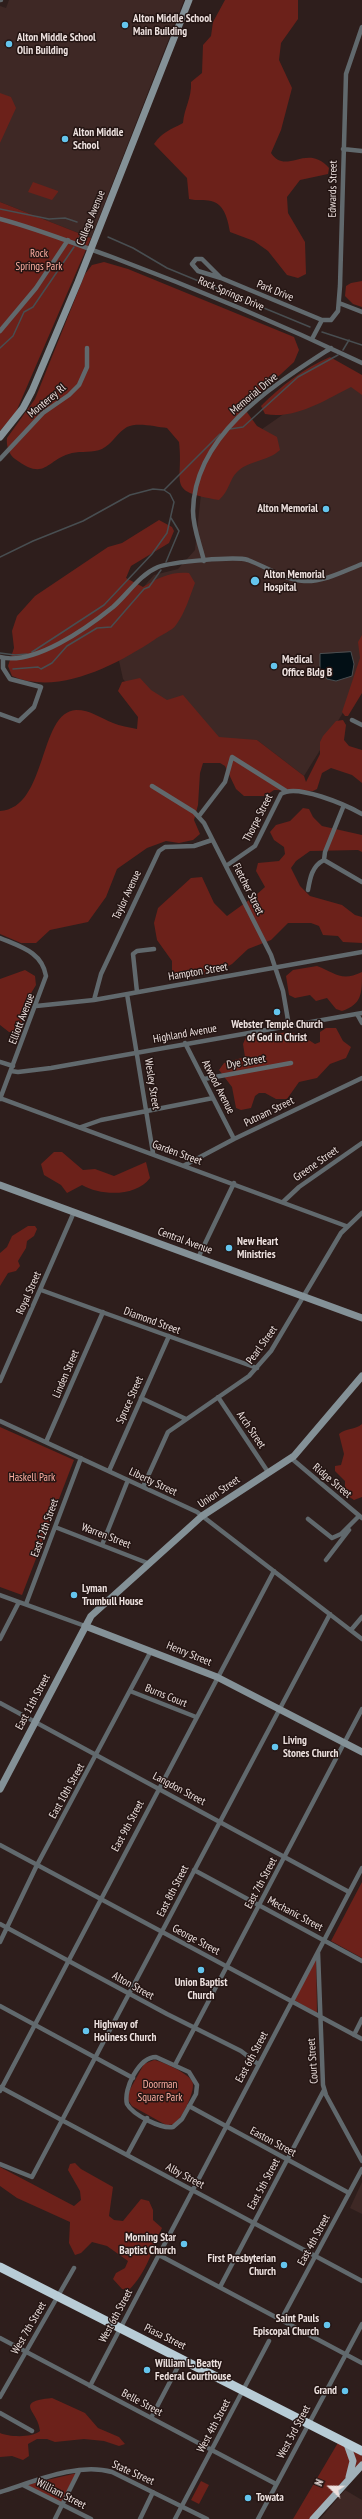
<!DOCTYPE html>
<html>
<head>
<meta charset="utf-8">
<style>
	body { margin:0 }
	#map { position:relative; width:362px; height:2519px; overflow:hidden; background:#2e1e1c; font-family:"PT Sans Narrow",sans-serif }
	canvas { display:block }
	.north { position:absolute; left:310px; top:2467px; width:40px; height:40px; -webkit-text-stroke:3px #241513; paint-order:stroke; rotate:292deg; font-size:11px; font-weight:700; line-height:16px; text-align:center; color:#ece0de }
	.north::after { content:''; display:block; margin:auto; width:14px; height:18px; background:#ece0de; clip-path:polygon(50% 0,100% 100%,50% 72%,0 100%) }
</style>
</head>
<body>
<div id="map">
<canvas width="362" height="2519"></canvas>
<div class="north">N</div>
</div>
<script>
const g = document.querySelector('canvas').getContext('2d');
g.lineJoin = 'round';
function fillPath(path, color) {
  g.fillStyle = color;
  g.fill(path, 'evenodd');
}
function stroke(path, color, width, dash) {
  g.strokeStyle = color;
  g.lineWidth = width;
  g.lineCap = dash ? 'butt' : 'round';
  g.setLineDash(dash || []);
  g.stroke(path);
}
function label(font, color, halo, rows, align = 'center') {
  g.font = font + ' "PT Sans Narrow",sans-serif';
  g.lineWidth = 3;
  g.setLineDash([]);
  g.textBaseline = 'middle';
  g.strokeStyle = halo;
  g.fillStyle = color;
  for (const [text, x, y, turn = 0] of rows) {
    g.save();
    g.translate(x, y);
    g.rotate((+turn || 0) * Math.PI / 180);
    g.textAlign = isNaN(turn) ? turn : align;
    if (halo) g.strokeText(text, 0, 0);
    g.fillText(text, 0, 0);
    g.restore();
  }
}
fillPath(new Path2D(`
	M9,0h175l-93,238 -91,-36v-196l6,2z
	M337,377l25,6v299l-58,94 -47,-36 -21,12 -92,-49 -21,-24 -12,-55 43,-49 24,-6 17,-19 6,-56 41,-51z
	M362,2182v32l-12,-6z
	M345,2490l17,10v19h-42z`), '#3e2825');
fillPath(new Path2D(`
	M225,0h73v19l-17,24 -2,17 13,28 -11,42 -10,23c15,23 36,-11 58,15l-1,6 -28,6 -13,17 1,16 17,29 1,32 -8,4 -11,-3 -19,-24 -14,-10 -24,-9c-2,-11 -5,-28 -19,-31 -7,-2 -14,0 -22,-2l-2,-21 -33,-34c8,-12 16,-14 29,-21 1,-15 9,-25 8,-41l11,-9 1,-28 8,-9 2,-14z
	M0,93l11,4 5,11 -16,35z
	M33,182l25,9v1l-6,8 -24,-8z
	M0,202l91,36 -75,174 -16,19z
	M104,262l24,7 166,68 5,13 -5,12 -50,46 13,18 20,11 3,13c-13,12 -31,10 -43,22 -8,8 -7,18 -18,28 -54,-9 -35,-15 -40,-58l-12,-14c-11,-1 -29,-6 -40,-1 -9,5 -15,17 -25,22 -9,4 -21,2 -30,4 -27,7 -26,29 -57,6 -6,-4 -9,-14 -8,-21l28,-39 50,-125 7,-9z
	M362,281v26l-9,-3 -8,-8 1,-10 5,-3z
	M330,357l32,18v20l-11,-8c-26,13 -56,33 -86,27l-4,-8c20,-20 43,-38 69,-49z
	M159,520l13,7 2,4 -5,12 -38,23 -5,12 17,9c14,-9 29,-16 46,-14l6,10c-5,13 -10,30 -19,42 -4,6 -16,10 -22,15 -38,25 -96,56 -142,36l-4,-10 6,-18 -2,-17 5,-15 18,-20 73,-49 14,-4z
	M362,635v58l-14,23h-3l-3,-4 18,-54 -2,-16z
	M140,678l11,12 16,10 16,-5 36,42 38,3 47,36 2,6 14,-28v-12l3,-6 13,-15 7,-1 3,5 -2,15 5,6 13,4v33l-10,-8 -21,-7 -9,5 -5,16 -4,2 -39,-1 -9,6h-21l-8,-7 -11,-23 -5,-3h-17l-3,10 -2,32 -4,15 6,14 -7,6 -14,3 -13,-2 -19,7 -30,21 -11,28 -18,25 -38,8 -14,13h-15l-21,-9v-123c48,-3 38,-99 76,-101 15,0 24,8 37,13 7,3 16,4 24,6l1,-12 -20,-26 4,-9z
	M303,808l6,1 4,8 9,9 40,9v17l-4,-2 -48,1 -14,10 -5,7 9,18 10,10 32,9 13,10 7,2v26l-19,-1 -5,-6 -15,-1 -4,-9 -8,-3h-23l-17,17 -23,9 -16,15 -14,8 -35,7 -7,-2 -4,-6v-10l-15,-21 -3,-17 4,-15 33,-30 11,-1 12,26 13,13 29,-21 9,-8 -9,-16 2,-8 21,-2 6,-7 -1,-7 -10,-7 -4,-8 6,-7 14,-4z
	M317,966c19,7 24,16 45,6 0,22 0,32 -20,39l-6,-2 -9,-11 -11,3 -6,-6 -15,3 -6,-3 -3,-19 7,-6z
	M25,970l10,6 1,9 -12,20 -2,19 -6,8h-7l-9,-7v-46z
	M326,1028h10l7,13 8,6 -5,11 -16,6 -13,14 -18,4 -12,17h-11l-11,-6h-6l-4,3 -4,12 -10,2 -5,-2 -4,-21 -13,-17 5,-7 21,-6 -2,-13 3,-7 44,-5 14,5 11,7 5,-2v-10z
	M54,1152h8l21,18 12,-1 19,7 32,-14 4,16c-14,19 -49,18 -68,7l-15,8 -6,-8 -17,-10 -3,-11z
	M28,1226h7l2,3 -3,7 -7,5 -1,7 -8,13 2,5 -4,5 -8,2 -8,13v-33l7,-6 5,-11z
	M362,1424v73l-8,3 -9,-6v-13l-10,-10v-5l6,-1 3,-11 -5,-20c7,-6 16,-4 23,-10z
	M0,1427l74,33 -52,135 -22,-8z
	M362,1882v76l-31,-17z
	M316,1955l1,58 -23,-13z
	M154,2060c8,1 35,14 38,21 5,7 -10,38 -17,42 -2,2 -6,2 -9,2l-34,-19 -4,-6v-7l16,-29z
	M75,2163l6,6 32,18 -4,29 5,4 9,1 18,-22 8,2 4,9v10l9,8c-10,22 -15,44 -33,62l-7,-1 -9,-10 3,-6 9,-5 3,-7 -21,-15 -15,-4 -11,11 -6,2 -6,-12 1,-21 -53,-24 -17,-12v-19l74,39 7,-6 -1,-9 -12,-21 2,-6z
	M52,2398l33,15 13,15 21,9 6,7 -6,2 -15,-5 -20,-2 -29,3 -8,-3h-10l-9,5 1,12 -6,4 -11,-4 -12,1v-24c9,4 32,5 40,-2 -1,-20 -28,-29 12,-33z
	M339,2441l23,15v6l-22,22 -29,35h-18z
	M77,2473l-15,30 -36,-18z
	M201,2481l8,4 -10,19 -8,-4z`), '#6c211a');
const water = new Path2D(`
	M351,652l3,12 -2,12 -16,5 -9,-2 -7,-11v-14z`);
fillPath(water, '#020f15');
stroke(water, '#484e51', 1);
stroke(new Path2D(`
	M0,209l49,10 16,-1 12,4
	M108,237l25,11 34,20 143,59
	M78,240l8,-14
	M322,332l40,13
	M0,348l13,-12 11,-24 9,-5 41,-60
	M343,350l6,-10
	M230,429l13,-2 55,-50 40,-22
	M164,490l56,-56
	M0,557l33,-16 50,-20 47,-26 23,-6 11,1 6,4 4,8 -7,31 -15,21 -48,51 -72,47
	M166,562l13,-31 -8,-13
	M0,653l15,2 12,-1
	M13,669l25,-2 3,2 11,-6 15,-17 30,-18 14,-1 33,-38 5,-2 12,-17`), '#484e51', 1.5);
stroke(new Path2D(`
	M0,0h1
	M343,149l19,2
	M0,219c38,10 75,25 112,38 85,32 168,67 250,106
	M221,278l-23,-7 -6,-7 4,-5h6l19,19 101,42h9l7,-9 2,-25 6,-212 16,-47
	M339,303l23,9
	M0,331l36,-43 32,-48
	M312,339l10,-19
	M0,459l43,-46 26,-18 10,-10 8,-18v-19
	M204,561c-4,-17 -11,-33 -11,-50 1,-77 81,-126 138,-163
	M0,657c34,9 87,-29 113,-50 15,-13 26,-32 45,-40 13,-5 77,-11 90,-7 19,7 36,20 56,21 20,1 40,-10 58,-17
	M0,714l19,7 15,-14 7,-20 -31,-8 -7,-11v-10
	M352,720l10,5
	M152,786l42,26 10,11 67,132 12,36 6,35
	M199,816l26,-34 7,-25 54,34
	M324,860l1,-8 19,-47
	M324,860l38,22
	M226,866l29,-20 26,-52c15,-11 65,11 81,20
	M308,890c2,-12 4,-24 16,-30
	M0,938c21,9 42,14 46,38l-46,123
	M137,992l-4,-38 4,-3 17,-2
	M127,994l26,159
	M94,1000l7,-26 58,-123 6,-4 29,-1 18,-6
	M36,1006l58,-6 268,-48
	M357,1014l5,9
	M185,1043l49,96
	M0,1062l13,4
	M11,1071l7,1 33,-4 311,-55
	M204,1079l87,-16
	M0,1098l346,128
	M81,1127l20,-7 112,-22
	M185,1165l49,-26 128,-61
	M283,1202l16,-15 63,-44
	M198,1258l36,-75
	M41,1290l216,78
	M0,1381l74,-169
	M218,1397l50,75
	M141,1398l45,21
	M0,1421l197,91 165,127
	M46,1442l57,-130
	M291,1458l71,60
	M109,1471l60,-135
	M143,1487l25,-55 81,-56 22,-25 70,-118 21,-20
	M308,1519l24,19 9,-4 18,-18
	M55,1527l95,37
	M102,1545l26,-65
	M326,1560l23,-30
	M0,1595l85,31
	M26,1604l55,-146
	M351,1630l11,-13
	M0,1639l19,-37
	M130,1691l66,26
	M0,1703l349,189
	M0,1845l362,194
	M194,1870l168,91
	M0,1924l167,90 74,37 17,13
	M0,1942l37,-77 114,-214
	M318,1952l5,133 3,10 36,66
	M0,2006l133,72
	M354,2035l8,-16
	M156,2057l33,15 8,13 -1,9 -14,25 -9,8c-12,2 -40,-12 -46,-23 -4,-15 12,-47 29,-47z
	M175,2065l187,-356
	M0,2087l362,194
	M0,2091l274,-520
	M189,2106l160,87
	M127,2155l20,-37
	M0,2164l32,13 298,-563
	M159,2255l203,108
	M220,2287l104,-197
	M281,2320l81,-151
	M0,2338l276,146
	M90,2386l272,-518
	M0,2397l74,-129
	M0,2413l32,18
	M151,2418l31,-59
	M23,2485l68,34
	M0,2492c33,-10 77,-30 112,-20l95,47
	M55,2519l24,-48
	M140,2519l13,-27
	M175,2519l94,-178
	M258,2519l104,-195`), '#61696d', 4.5);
stroke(new Path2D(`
	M0,437l23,-29 9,-17 46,-109 111,-282
	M0,1185l362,133
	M85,1626l132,51 145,75
	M0,1789l91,-173 111,-100 92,-60 68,-80`), '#849197', 7);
stroke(new Path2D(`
	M347,2444l6,17 -4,16
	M313,2519l49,-54`), '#a0b0b8', 7);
stroke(new Path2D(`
	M0,2267l362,184`), '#b8ccd6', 9);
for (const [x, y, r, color] of [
	[125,25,4,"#64c5ee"],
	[9,44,4,"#64c5ee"],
	[65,139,4,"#64c5ee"],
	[326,509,4,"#64c5ee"],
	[255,581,5,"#64c5ee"],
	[274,666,4,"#64c5ee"],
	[277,1012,4,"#64c5ee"],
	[229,1248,4,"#64c5ee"],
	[74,1595,4,"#64c5ee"],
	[275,1747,4,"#64c5ee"],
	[201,1970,4,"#64c5ee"],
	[86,2031,4,"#64c5ee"],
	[184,2244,4,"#64c5ee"],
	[284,2265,4,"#64c5ee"],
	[327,2325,4,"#64c5ee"],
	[147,2370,4,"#64c5ee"],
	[345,2391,4,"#64c5ee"],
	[248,2498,4,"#64c5ee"]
]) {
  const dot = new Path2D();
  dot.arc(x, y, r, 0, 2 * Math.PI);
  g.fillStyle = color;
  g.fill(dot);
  stroke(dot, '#241513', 1.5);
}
label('bold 11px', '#ece0de', '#241513', [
	["Alton Middle School",133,19],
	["Main Building",133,32],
	["Alton Middle School",17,38],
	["Olin Building",17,51],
	["Alton Middle",73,133],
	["School",73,146],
	["Alton Memorial",318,509,"right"],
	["Alton Memorial",264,575],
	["Hospital",264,588],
	["Medical",282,660],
	["Office Bldg B",282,673],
	["Webster Temple Church",277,1025,"center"],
	["of God in Christ",277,1038,"center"],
	["New Heart",237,1242],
	["Ministries",237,1255],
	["Lyman",82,1589],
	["Trumbull House",82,1602],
	["Living",283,1741],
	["Stones Church",283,1754],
	["Union Baptist",201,1983,"center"],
	["Church",201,1996,"center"],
	["Highway of",94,2025],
	["Holiness Church",94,2038],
	["Morning Star",176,2238,"right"],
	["Baptist Church",176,2251,"right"],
	["First Presbyterian",276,2259,"right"],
	["Church",276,2272,"right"],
	["Saint Pauls",319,2319,"right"],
	["Episcopal Church",319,2332,"right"],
	["William L. Beatty",155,2364],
	["Federal Courthouse",155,2377],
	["Grand",337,2391,"right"],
	["Towata",256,2498]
], 'left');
label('11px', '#ece0de', '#241513', [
	["Edwards Street",333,189,-89],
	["College Avenue",91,218,-68],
	["Park Drive",275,291,22],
	["Rock Springs Drive",231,294,23],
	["Memorial Drive",254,394,-40],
	["Monterey Rl",47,401,-40],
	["Thorpe Street",258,818,-63],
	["Fletcher Street",248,889,63],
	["Taylor Avenue",127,895,-65],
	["Hampton Street",198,972,-10],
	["Elliott Avenue",22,1019,-69],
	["Highland Avenue",185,1034,-10],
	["Dye Street",246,1062,-10],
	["Wesley Street",152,1084,81],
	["Atwood Avenue",218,1087,63],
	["Putnam Street",269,1112,-26],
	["Garden Street",177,1153,20],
	["Greene Street",316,1164,-35],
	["Central Avenue",185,1241,20],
	["Royal Street",29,1293,-66],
	["Diamond Street",152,1321,20],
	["Pearl Street",262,1345,-54],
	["Linden Street",66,1374,-67],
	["Spruce Street",130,1400,-66],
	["Arch Street",251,1430,56],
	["Ridge Street",332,1481,40],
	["Liberty Street",153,1482,25],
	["Union Street",219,1492,-34],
	["East 12th Street",45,1528,-70],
	["Warren Street",106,1536,21],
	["Henry Street",189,1654,22],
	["Burns Court",166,1696,22],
	["East 11th Street",33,1702,-62],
	["Langdon Street",179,1789,28],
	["East 10th Street",67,1791,-61],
	["East 9th Street",128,1826,-62],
	["East 7th Street",261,1883,-62],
	["East 8th Street",173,1891,-63],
	["Mechanic Street",295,1914,28],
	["George Street",196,1940,28],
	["Alton Street",133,1986,29],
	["East 6th Street",252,2057,-62],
	["Court Street",313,2061,-94],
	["Easton Street",273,2142,28],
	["Alby Street",185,2176,28],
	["East 5th Street",264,2184,-62],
	["East 4th Street",314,2240,-62],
	["West 6th Street",116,2316,-62],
	["West 7th Street",29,2328,-60],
	["Piasa Street",165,2337,26],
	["Belle Street",142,2403,28],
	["West 4th Street",214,2426,-62],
	["West 3rd Street",294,2432,-62],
	["State Street",133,2473,24],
	["William Street",61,2494,27]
]);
label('11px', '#fdaea2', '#241513', [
	["Rock",39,254],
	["Springs Park",39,267],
	["Haskell Park",32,1478],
	["Doorman",160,2085],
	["Square Park",160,2098]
]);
</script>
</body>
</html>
